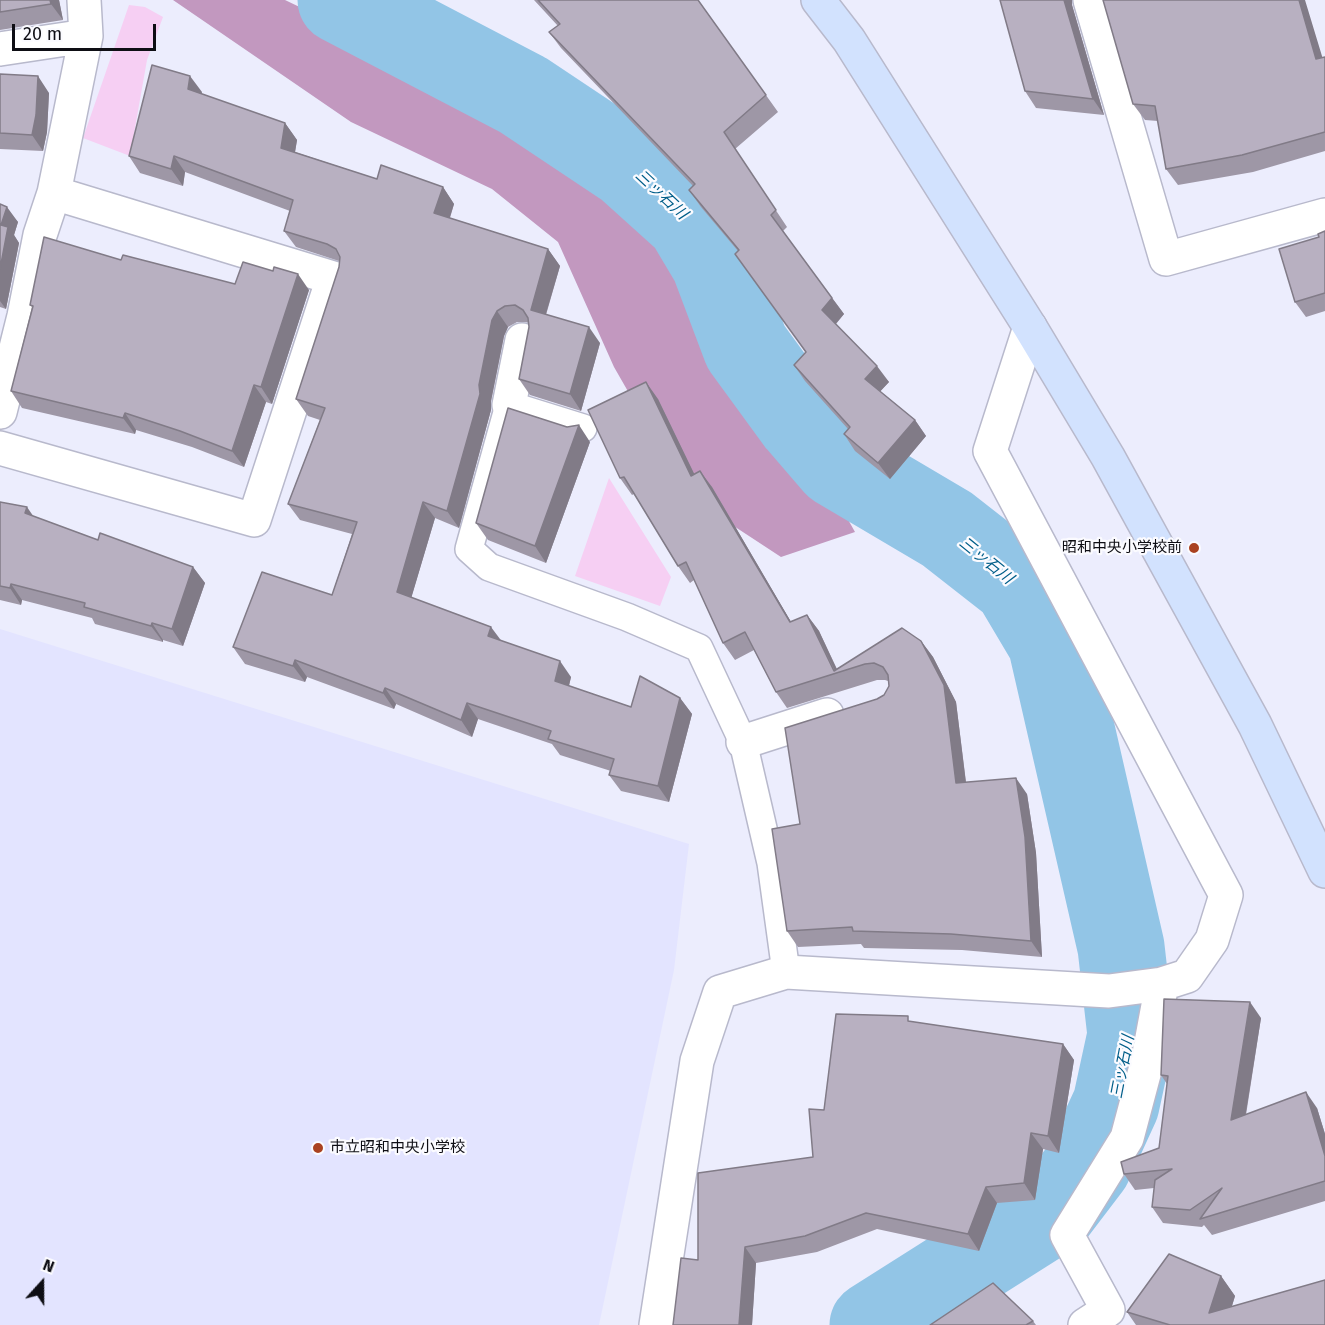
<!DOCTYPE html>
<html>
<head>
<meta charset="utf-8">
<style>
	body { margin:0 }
	#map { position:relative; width:1325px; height:1325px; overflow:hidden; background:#ecedfd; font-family:"Fira Sans",sans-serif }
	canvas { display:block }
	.north { position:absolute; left:12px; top:1253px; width:60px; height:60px; -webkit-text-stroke:4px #fbfbff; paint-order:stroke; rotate:21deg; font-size:16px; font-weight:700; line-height:24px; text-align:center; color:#0e0e14 }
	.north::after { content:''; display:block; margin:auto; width:21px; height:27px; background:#0e0e14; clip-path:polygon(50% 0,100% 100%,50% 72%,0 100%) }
	.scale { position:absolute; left:12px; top:24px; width:144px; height:27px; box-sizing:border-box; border:3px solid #0e0e14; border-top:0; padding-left:8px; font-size:18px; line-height:21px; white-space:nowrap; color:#0e0e14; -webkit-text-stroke:4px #fbfbff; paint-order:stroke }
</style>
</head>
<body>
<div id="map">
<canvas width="1325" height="1325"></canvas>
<div class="north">N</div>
<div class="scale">20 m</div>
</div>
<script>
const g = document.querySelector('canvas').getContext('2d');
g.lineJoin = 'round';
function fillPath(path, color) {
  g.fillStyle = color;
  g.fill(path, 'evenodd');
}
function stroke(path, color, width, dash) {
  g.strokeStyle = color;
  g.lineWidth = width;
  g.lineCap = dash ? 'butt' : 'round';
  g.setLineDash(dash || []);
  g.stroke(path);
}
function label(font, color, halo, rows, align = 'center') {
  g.font = font + ' "Fira Sans","Noto Sans JP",sans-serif';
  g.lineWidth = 4.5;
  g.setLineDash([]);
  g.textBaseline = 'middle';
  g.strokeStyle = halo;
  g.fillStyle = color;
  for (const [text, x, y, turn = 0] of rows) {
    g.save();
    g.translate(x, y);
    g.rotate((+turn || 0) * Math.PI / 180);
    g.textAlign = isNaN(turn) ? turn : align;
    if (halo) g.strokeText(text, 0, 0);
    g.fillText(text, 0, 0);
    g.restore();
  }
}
fillPath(new Path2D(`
	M0,629l689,215 -15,126 -75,355h-599z`), '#e3e4ff');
fillPath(new Path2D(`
	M129,5l16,2 18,10 -16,43 -17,96 -47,-18z
	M609,478l62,99 -11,29 -85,-30z`), '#f6cff3');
fillPath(new Path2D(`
	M173,0h112l192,92 131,84 74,65 20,39 28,90 83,87 42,75 -74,25 -93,-61 -74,-129 -56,-125 -66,-53 -141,-67z`), '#c298bf');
stroke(new Path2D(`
	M341,0l182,95 105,70 61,55 25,42 32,85 54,74 37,43 110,65 69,54 35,59 70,305 10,88 -15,69 -28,61 -35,46 -180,114`), '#92c5e6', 87);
const lane = new Path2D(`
	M583,428l-74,-23 -40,144 20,18 138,50 72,31 44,94 28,121 15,109`);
const street = new Path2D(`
	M1090,0l76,259 159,-44
	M0,49l86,-13
	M509,405l13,-65
	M0,412l24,-96 16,-81 14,-42 32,-157 -2,-36
	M0,448l254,72 79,-242 -279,-85
	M743,742l84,-27
	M656,1325l41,-264 23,-69 66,-20 323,19 53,-7 25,-8 25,-36 14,-45 -236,-444 40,-124
	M1085,1325l23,-15 -41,-75 60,-97 21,-79 14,-75`);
const secondary = new Path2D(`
	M818,0l31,40 181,287 78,130 147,268 70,146`);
stroke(lane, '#b8b9cc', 30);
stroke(street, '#b8b9cc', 36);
stroke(secondary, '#b8b9cc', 36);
stroke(lane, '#fff', 27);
stroke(street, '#fff', 33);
stroke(secondary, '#d2e2fe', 33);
fillPath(new Path2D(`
	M0,0h59l4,20 -63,10z
	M534,0h164l80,112 -43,37 52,78 -4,4 61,83 -8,10 53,58 -9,9 35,29 11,16 -36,43 -35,-28 -11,-17 4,-5 -43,-48 -11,-16 12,-12 -68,-102 -37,-44 -12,-17 4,-4 -132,-138 -12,-16 9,-6z
	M1072,5l32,110 -68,-7 -11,-17z
	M1325,57v94l-72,21 -75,13 -12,-16 -8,-48 -13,-1 -12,-16z
	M0,74l49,19 -2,39 -4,19 -43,-2z
	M202,92l-1,2 84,29 12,17 -2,12 82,27 66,8 11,17 -4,14 98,31 12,17 -14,49 54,28 -19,68 -51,-16 -11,-16 10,-52v-4l-3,-1h-9l-9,5 -4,9 -13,65v9l-32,118 -24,-10 -24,80 90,43 70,36 -2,9 62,21 49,-9 12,16 -23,88 -48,-11 -12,-16 2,-4 -51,-16 -8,-11 -74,-25 -6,18 -76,-33 -2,5 -87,-32 -2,5 -60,-18 -12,-17 99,-52 20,-61 -52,-14 -12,-16 32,-84 -12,-4 -12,-17 43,-132v-6l-43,-14 -12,-16 6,-20 -105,-39 -2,14 -43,-13 -11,-17z
	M0,204l18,18 -4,13 5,8 -13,66 -6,-2z
	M1325,231v80l-19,6 -11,-15 24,-65z
	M121,260l114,24 74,6 -37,114 -6,-2 -22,65 -52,-20 -56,-17 -1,4 -113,-26 -11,-17 21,-84 -2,-2z
	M658,399l36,75 18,13 79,135 16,-7 12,16 18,38 84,-28 12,16 23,45 10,80 61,12 9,59 6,104 -80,-7 -98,-2 -3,-4 -63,3 -11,-16 13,-107 77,-125 7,-4 5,-9 -1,-5 -3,-1h-8l-90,28 -11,-16 -22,-42 -19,10 -12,-17 -29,-63 -4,3 -12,-17 -44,-72 -2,1 -12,-17z
	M590,442l-44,121 -58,-23 -12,-17z
	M0,502l33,14 65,24 95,27 12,16 -22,63 -20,-6v2l-68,-18 -3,-6 -70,-18 -1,5 -21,-5z
	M1261,1018l-15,97 71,-7 8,26v67l-113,34 -8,-10 -2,2 -39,-4 -11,-16 2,-19 -19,2 -11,-16 35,-26 8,-64 -6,-9z
	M912,1022l151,22 11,16 -15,93 -16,-4 -8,51 -38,3 -18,48 -102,-22 -60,23 -61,11 -4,62h-79l25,-65 115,-103 11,-47z
	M1221,1276l14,20 -3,10 93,19h-189l-9,-13z
	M1033,1321l3,4h-106z`), '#9e97a6');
fillPath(new Path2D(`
	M50,0h9l4,20 -12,-16z
	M1064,0h8v5l32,110 -11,-16z
	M1299,0h6l20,66 -9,-7z
	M38,76l11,17 -2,39 -4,19 -11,-16z
	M190,76l12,16 -3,13 -11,-16z
	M285,123l12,17 -4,24 -12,-16z
	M174,156l11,16 -2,14 -12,-17z
	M443,187l11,17 -8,25 -12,-16z
	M7,207l11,15 -4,13 5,8 -13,66 -6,-8v-32l1,-44z
	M548,249l12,17 -18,61 -11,-17z
	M298,274l11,16 -37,114 -11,-17z
	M832,298l12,16 -11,13 -11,-17z
	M497,311l11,16 -4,9 -13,65v9l-32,118 -12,-17 32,-126 13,-65z
	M589,327l11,16 -19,68 -11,-17z
	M877,366l12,16 -12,13 -12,-16z
	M646,382l12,17 45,93 -12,-16z
	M254,385l12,17 -22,65 -12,-16z
	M125,413l11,17 -1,4 -12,-16z
	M915,420l11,16 -36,43 -12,-16z
	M579,425l11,17 -44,121 -11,-17z
	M700,471l12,16 89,152 -11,-17z
	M423,502l12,16 -27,91 -11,-17z
	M27,507l11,16 -13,-10z
	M193,567l12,16 -22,63 -11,-17z
	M11,584l11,16 -1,5 -11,-17z
	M807,615l12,16 19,41 -2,1z
	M152,623l11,17v2l-12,-16z
	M491,627l12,16 -15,-7z
	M921,641l12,16 23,45 12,98 -12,-17z
	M295,660l12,17 -2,5 -12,-16z
	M560,661l11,16 -5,20 -11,-16z
	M385,688l11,16 -2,5 -11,-16z
	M680,698l12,16 -23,88 -11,-16z
	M467,703l11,16 -6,18 -11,-17z
	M1016,778l11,16 9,59 6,104 -11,-16z
	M1250,1002l11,16 -19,119 -11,-17z
	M1063,1044l11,16 -15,93 -11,-17z
	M1306,1092l11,16 8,26v22z
	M1031,1133l12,16 -8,51 -11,-17z
	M986,1187l11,16 -18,48 -11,-17z
	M745,1247l11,16 -4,62h-13z
	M1221,1276l14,20 -9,29 -17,-12z`), '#817b87');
const building = new Path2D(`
	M0,0h50l1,4 -51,8z
	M538,0h160l68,95 -42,37 52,78 -5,5 61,83 -10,12 55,56 -12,13 50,41 -37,43 -34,-29 6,-7 -56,-62 12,-13 -71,-98 4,-4 -50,-60 6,-6 -146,-152 11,-8z
	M1000,0h64l29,99 -68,-8z
	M1103,0h196l17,59 9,-2v75l-83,23 -76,14 -11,-63 -22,-2z
	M152,65l38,11 -2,13 97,34 -4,25 96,31 4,-14 62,22 -9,26 114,36 -17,61 58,17 -19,67 -51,-15 10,-52 -1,-9 -5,-8 -8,-5 -10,1 -8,5 -5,9 -13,65 1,9 -33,117 -24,-9 -26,90 94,35 -3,9 72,25 -5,20 76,26 9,-31 40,22 -22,88 -49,-11 5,-16 -66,-20 3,-8 -84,-28 -6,17 -76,-32 -2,5 -88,-33 -2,6 -60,-19 29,-75 70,23 25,-73 -69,-18 37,-96 -29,-9 43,-132 1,-10 -4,-8 -9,-5 -43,-13 9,-31 -119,-44 -3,13 -42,-13z
	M0,74l38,2 -2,39 -4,20 -32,-2z
	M0,204l7,3 -6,18 7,2 -8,42z
	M1325,231v62l-30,9 -16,-53 40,-12 -1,-3z
	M44,237l77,23 2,-5 112,29 8,-22 30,9 1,-4 24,7 -37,113 -7,-2 -22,66 -52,-20 -55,-18 -2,5 -112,-27 22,-85 -3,-1z
	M646,382l45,94 9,-5 90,151 17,-7 27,56 68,-43 19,13 23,44 12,98 60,-5 9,59 6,104 -80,-7 -98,-3 -1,-4 -65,4 -15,-102 28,-5 -15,-96 92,-29 7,-4 5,-9 -1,-11 -5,-8 -9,-4 -9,1 -89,28 -31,-60 -22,11 -37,-81 -8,4 -54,-89 -4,1 -32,-68z
	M508,408l59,19 12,-2 -44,121 -59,-23z
	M0,502l27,5 -2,6 73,27 2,-7 93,34 -21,62 -20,-6 -1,3 -67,-19 1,-4 -74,-19 -1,4 -10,-2z
	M1164,999l86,3 -19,118 75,-28 19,64v25l-125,38 22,-31 -32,22 -38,-3 3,-27 17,-11 -48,5 -3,-12 38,-14 9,-72 -7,-1z
	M836,1014l72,2v5l155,23 -15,92 -17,-3 -7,50 -38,4 -18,47 -102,-21 -61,23 -60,11 -6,78h-66l8,-67 17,2v-87l115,-16 -4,-48 15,1z
	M1169,1254l52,22 -12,37 116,-33v45h-155l-43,-13z
	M993,1283l40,38 -7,4h-96z`);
fillPath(building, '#b8b0c1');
stroke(building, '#817b87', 1.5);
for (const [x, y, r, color] of [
	[1194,548,6,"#aa4221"],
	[318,1148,6,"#aa4221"]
]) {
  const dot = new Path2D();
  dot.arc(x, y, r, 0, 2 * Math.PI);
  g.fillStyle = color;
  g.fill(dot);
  stroke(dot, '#fbfbff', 2);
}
label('15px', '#0e0e14', '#fbfbff', [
	["昭和中央小学校前",1182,548],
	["市立昭和中央小学校",330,1148,"left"]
], 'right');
label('italic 16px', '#005e89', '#fbfbff', [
	["三ッ石川",661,195,43],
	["三ッ石川",986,561,39],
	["三ッ石川",1123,1067,-79]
]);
</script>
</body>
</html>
